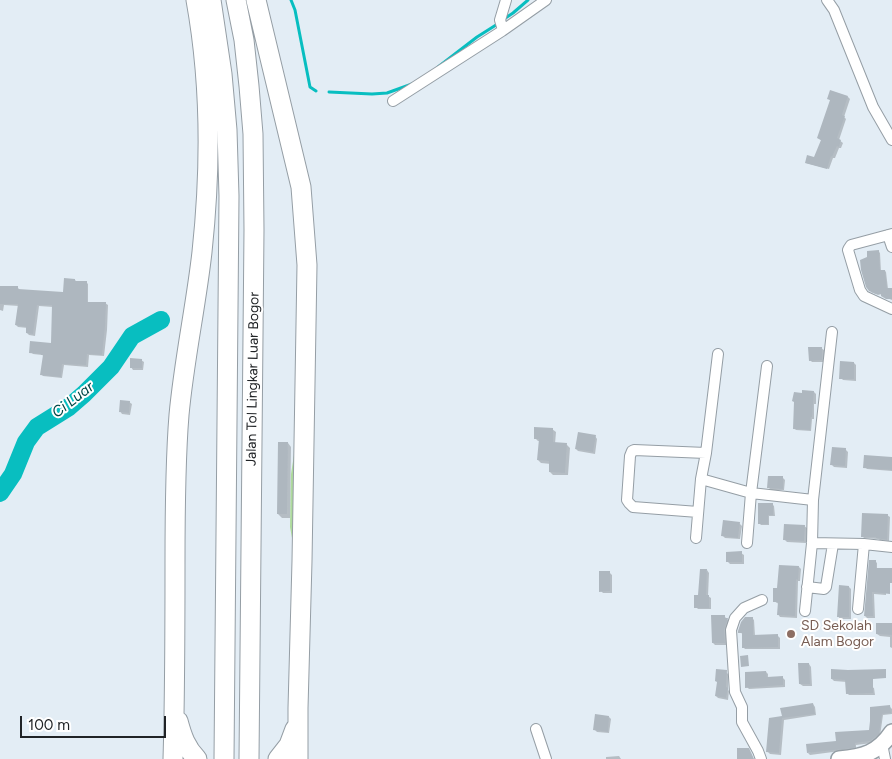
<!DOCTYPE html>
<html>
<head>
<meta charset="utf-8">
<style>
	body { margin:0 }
	#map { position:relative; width:892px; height:759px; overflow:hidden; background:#e3edf5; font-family:Figtree,sans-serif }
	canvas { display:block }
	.scale { position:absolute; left:20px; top:716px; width:146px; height:22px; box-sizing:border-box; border:2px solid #202326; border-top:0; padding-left:6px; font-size:15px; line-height:18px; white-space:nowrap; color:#202326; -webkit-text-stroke:4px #fff; paint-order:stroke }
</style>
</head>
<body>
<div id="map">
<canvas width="892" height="759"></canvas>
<div class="scale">100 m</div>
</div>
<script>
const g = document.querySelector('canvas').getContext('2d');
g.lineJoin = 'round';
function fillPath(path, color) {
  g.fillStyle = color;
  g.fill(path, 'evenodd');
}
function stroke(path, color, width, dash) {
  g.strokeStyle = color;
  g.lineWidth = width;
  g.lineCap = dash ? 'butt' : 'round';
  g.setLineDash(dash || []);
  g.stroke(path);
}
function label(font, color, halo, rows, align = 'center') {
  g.font = font + ' Figtree,sans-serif';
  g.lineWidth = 4;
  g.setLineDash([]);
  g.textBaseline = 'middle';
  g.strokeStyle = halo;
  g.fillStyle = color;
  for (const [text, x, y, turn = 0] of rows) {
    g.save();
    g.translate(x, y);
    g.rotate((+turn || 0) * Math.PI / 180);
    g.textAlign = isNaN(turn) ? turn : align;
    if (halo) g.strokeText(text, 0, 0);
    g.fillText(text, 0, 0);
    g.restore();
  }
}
fillPath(new Path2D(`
	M304,440l-2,121 -10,-23 -2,-11 1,-53 3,-19z`), '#aedb9d');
fillPath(new Path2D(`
	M831,92l17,5 2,2 -6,18 2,2 -7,21 4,3 -2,5h-2l-4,10h-2l-4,11 -23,-6 2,-7 7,3 7,-18 -4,-3 13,-37 -2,-2z
	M879,252l1,1 1,19 4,-1 1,1 2,17h4v11l-8,-3 -2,-3 -4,1 -7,-3z
	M75,280l2,2h9l2,2v19h17l3,2 -1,25 -3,26 -15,-1 -1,12 -24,-2 -2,13 -19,-2 -2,-2 3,-18 -2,-1 -9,-1 -2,-2 21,-8 1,-37 -14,-1 -4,30 -6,-1 -2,-2 1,-5 -10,-1 -2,-2 3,-19 -15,-1 -1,6 -3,-1v-24l18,2 2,2 45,3z
	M821,348l3,2v12h-12l-2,-2z
	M141,360l3,2 -1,8h-10l-2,-3z
	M854,363l2,2v16l-13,-1 -2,-2z
	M814,392l2,2v10h-2v15h-2l-1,12 -15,-1 -2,-2 9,-34z
	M129,402l3,2 -2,11 -8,-1 -2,-3z
	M552,429l4,3 -1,12 12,1 3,3 -2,27h-15l-3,-3 1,-8 -10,-1 -3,-3 2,-19h-2l-3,-3z
	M595,436l2,3 -2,15 -17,-3 -2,-2z
	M288,443l3,4 -1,71h-8l-4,-4z
	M845,449l3,3 -1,16 -13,-1 -2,-2z
	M892,458v13l-25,-2 -2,-2z
	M783,478l2,2 -1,10h-13l-3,-3z
	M772,504l2,2 1,10h-6v9h-8l-2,-2z
	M887,515l3,2 -1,24 -9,-1 -2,-1 -14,-1 -2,-2z
	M739,523l3,3 -2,13 -15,-1 -3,-3z
	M804,526l3,2 -1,15 -19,-1 -2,-2z
	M741,553l3,2v9h-14l-2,-2z
	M875,561l2,2v7l10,2 -1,23 -12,-1 1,24h-8l-2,-2z
	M799,567l2,2 -1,12h-2l-1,37 -17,-1 -2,-3 1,-10 -2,-1 -3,-2 4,-11z
	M707,570l2,3 -1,23 3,2v11h-13l-2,-2z
	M609,572l3,3v18h-9l-2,-2z
	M849,587l2,2v30h-11l-2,-3z
	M725,617l4,4 -3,12 1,12h-12l-2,-2z
	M752,618l2,2 1,16h23l2,2v11h-35l-2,-2v-13l-4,-2z
	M892,624v24l-2,-1v-10l-10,-1 -3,-2z
	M809,664l2,3 1,19h-9l-3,-2z
	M832,671l40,16 2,1 1,7h-26l-2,-2v-11l-13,-1 -2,-2z
	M726,672l2,2v16l1,1 -1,9 -10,-2 -2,-2z
	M766,672l2,2v4l14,-1 3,3v7l-36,2 -2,-2z
	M813,704l2,3 1,8 -32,5 -3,35 -11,-1 -2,-2 2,-33 13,-2z
	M890,707l2,2v5l-9,1 -3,21 -8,7 -16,2v4l-46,6 -2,-2 62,-22 2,-10z
	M609,717l2,2 -2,14 -12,-1 -2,-2z
	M619,756l2,3h-15v-2z`), '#0003');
stroke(new Path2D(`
	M291,0l4,10 15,77 6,4
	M504,19l9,-6 15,-13
	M438,67l39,-30 19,-12
	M329,92l43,2 15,-1 25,-9`), '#08bec0', 3);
stroke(new Path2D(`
	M0,493l13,-19 13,-32 11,-15 32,-20 15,-13 27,-27 21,-31 29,-16`), '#08bec0', 18);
fillPath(new Path2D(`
	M830,90l18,6 -6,19 3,1 -8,22 4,2 -2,7 -2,-1 -5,11 -1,-1 -4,13 -22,-6 2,-8 7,2 7,-17 -4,-2 13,-38 -3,-1z
	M879,250l1,20h5l2,18h5v11h-6l-5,-3v-2h-5l-7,-3 -3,-4 -5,-17 -1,-10 7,-3v-6z
	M64,278l11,1v2h12v21h19l-1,25 -3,28 -15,-1 -1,11 -24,-1 -1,13 -21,-2 3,-20h-2v-1l-12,-1 1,-12 21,2 1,-38h-15l-4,29 -7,-1v-6l-11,-2 3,-21h-18v-18h18v3l45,3z
	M808,347h14v13l-13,1z
	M130,358l12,1v9h-12z
	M840,361l14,1v17h-15z
	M802,390l12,1 -2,26h-1l-1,13 -17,-1 1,-27 -2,-1 2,-9 8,1z
	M120,400l10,1 -1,12 -10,-1z
	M534,427l19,1v14l14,1 -2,30 -16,-1v-11l-12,-1 2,-21h-5z
	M578,432l18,3 -3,17 -18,-3z
	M278,442h10l-1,72h-10z
	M832,447l14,1 -1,18 -15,-1z
	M864,455l28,2v13l-29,-2z
	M768,476h15v13l-16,-1z
	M758,503h15v12h-5v9h-10z
	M862,513l26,1 -1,26 -11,-2v-1h-15z
	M723,520l17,2 -2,16 -17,-2z
	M784,524l21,1 -1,16 -21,-1z
	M742,551v11h-16v-10z
	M869,560h7v8h16v15h-2v11l-18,-2 1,24h-9z
	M779,565l20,1 -1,14 -2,-1 -1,37 -18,-1 1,-13h-5v-14h4z
	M700,569h7l-1,26h3v13h-15v-13h4z
	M599,571h11v20l-11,1z
	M839,585l10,1v31h-12z
	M711,615h14v3h3l-4,12 1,13h-13z
	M745,617h8v18l25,-1v13l-36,1v-15h-4v-2l3,-9z
	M876,623h16v12l-16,-1z
	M748,655l1,11 -8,1 -1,-11z
	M798,663h11l1,21h-11z
	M716,669l11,1 -1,17 2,1 -2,10 -11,-2 2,-14 -2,-1z
	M831,669l17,1 38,-1v9l-13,1v14l-27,1 -1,-14 -14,-1z
	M766,671l1,6 16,-1v9l-38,3v-16z
	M813,703l2,11 -33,4 -3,35 -13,-1 3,-34 13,-2 -2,-8z
	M890,705l1,8 -9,1 -3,20 -9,7 -15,2v4l-1,1 -47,5 -1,-9 30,-3 -1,-9 34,-2 1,-9v-14z
	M595,714l14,2 -1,16 -15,-2z
	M737,748h12l5,11h-17z`), '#aeb7bf');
const street = new Path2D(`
	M827,0l7,10 39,97 19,33
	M503,30l-3,-10 6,-20
	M393,101l109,-70 44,-31
	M892,234l-41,11 -2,3 -1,2 12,40 4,6 28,13
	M888,235l4,12
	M701,479l50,14 62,7
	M698,512l-65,-5 -4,-4 -2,-3 3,-44 2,-5 2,-1 72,3
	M696,538l5,-59 5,-26 12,-99
	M747,543l4,-50 16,-127
	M812,543l52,1 28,3
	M807,587l17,2 2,-2 7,-43
	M858,609l6,-65
	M805,611l7,-68 1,-43 19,-168
	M536,729l10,30
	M882,744l3,15
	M761,759l-3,-8 -16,-29v-15l-7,-15 -4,-62 4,-12 9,-10 18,-8`);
const secondary = new Path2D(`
	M839,759c24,-2 39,-6 53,-27`);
const highway = new Path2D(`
	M211,0l11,74 5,56 2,66 -5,563
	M236,0l8,40 5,46 4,48 1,96 -5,529
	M256,0l45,187 6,78 -5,296 -4,147v51
	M178,721c4,15 8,27 19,38
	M173,759c2,-65 2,-130 2,-195 0,-50 0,-100 4,-149 5,-55 17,-109 23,-163 9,-84 9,-169 -6,-252
	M278,759l11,-14 6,-16`);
stroke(street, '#959ea5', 12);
stroke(secondary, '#959ea5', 18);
stroke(highway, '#959ea5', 21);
stroke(street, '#fff', 10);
stroke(secondary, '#fff', 15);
stroke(highway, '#fff', 19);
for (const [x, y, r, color] of [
	[791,634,5,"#8d6e63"]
]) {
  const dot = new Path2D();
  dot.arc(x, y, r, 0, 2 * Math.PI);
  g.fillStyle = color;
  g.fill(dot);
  stroke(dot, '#fff', 2);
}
label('14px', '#202326', '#fff', [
	["Jalan Tol Lingkar Luar Bogor",253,379,-89]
]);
label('14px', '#785e54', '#fff', [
	["SD Sekolah",801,626],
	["Alam Bogor",801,642]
], 'left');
label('italic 15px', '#004747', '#fff', [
	["Ci Luar",73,400,-38]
]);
</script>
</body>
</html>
